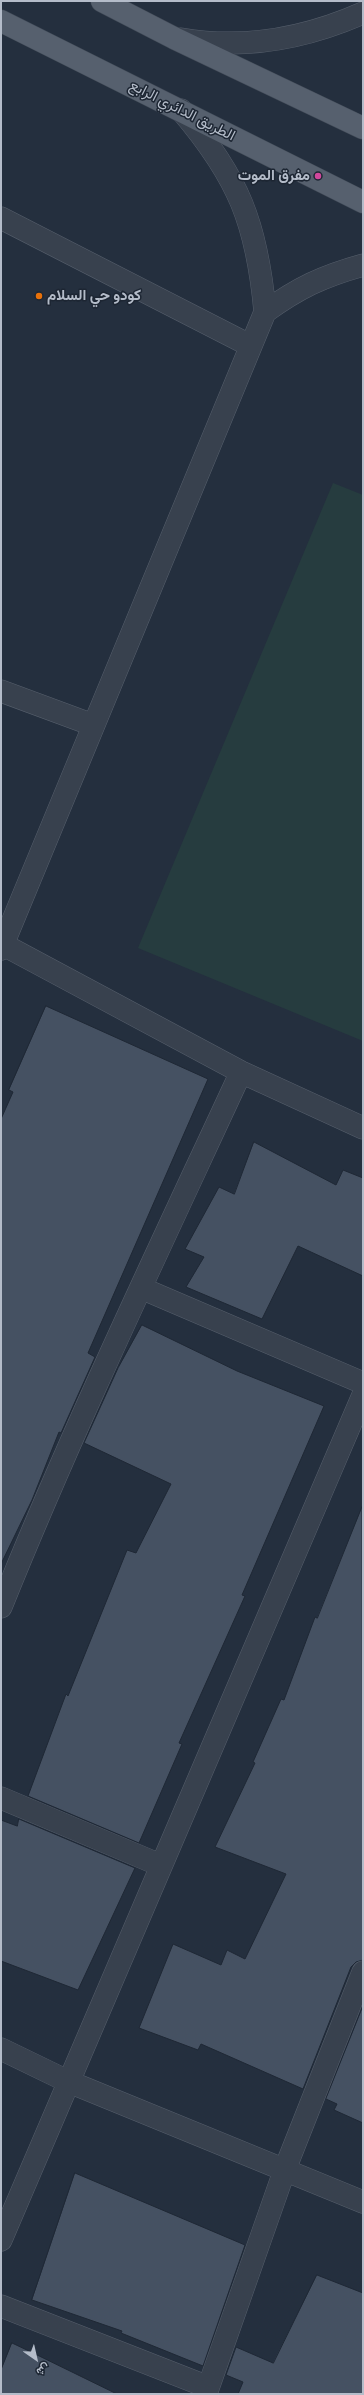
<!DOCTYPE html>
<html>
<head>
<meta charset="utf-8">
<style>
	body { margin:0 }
	#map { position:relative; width:364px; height:2395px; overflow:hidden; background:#242f3e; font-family:Signika,Vazirmatn,sans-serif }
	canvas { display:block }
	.frame { position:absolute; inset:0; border:2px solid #b4bcc9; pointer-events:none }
	.north { position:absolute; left:16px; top:2339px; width:40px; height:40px; -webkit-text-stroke:3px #1d2633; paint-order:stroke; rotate:146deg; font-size:11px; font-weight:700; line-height:16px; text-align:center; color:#b4bcc9 }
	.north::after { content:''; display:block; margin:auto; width:14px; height:18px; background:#b4bcc9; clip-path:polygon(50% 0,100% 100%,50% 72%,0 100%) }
</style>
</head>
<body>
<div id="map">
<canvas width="364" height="2395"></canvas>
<div class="frame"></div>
<div class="north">ش</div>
</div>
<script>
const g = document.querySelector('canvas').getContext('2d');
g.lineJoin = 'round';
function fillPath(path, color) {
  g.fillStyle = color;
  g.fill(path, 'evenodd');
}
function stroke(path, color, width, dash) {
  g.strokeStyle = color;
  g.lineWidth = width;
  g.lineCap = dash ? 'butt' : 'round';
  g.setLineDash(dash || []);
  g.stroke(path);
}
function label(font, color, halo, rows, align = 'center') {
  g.font = font + ' Signika,Vazirmatn,sans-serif';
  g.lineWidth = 3;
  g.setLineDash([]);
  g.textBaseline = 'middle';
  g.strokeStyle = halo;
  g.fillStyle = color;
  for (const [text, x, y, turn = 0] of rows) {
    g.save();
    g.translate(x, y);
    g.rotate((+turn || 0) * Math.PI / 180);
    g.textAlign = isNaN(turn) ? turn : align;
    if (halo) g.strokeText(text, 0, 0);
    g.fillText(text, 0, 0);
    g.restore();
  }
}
fillPath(new Path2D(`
	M333,483l30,12v546l-225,-93z`), '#263c3f');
const building = new Path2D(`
	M46,1006l162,73 -120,274 7,4 -34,76 -2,-1 -27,68 -31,64v-445l12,-27 -4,-2z
	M254,1142l82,43 7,-15 20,8v98l-65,-30 -36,73 -76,-32 18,-30 -19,-8 34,-62 15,7z
	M142,1325l95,46 87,35 -82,189 3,1 -66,147 3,1 -43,99 -111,-47 38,-102 2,2 59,-146 9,3 35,-69 -87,-41 34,-75z
	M362,1507l1,453 -7,2 -5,5 -48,122 -102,-45 -3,6 -59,-22 34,-84 48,21 6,-15 18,9 41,-85 -71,-27 40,-84 -2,-1 28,-63 3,1 31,-83 2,1z
	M19,1819l116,49 -57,122 -77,-29v-141l16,6z
	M363,2006v117l-29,-13 3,-6 -11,-5z
	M75,2173l170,72 -42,121 -82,-33 1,-2 -90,-31z
	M317,2275l46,18v101h-125l5,-12 -17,-7 10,-28 37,16z
	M12,2343l17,8 88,43h-116v-24z`);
fillPath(building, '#455162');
stroke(building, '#1f2835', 1);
const minor = new Path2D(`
	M181,39c64,11 123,0 182,-26
	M1,218l250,128
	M265,312c33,-24 58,-36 98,-47
	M1,691l92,34
	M2,944l239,128 122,56
	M1,949l264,-637c-8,-88 -26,-134 -84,-202
	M141,1288l222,95
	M1,1607c73,-181 158,-358 240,-535
	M1,1798l159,67
	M1,2049l66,32 296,121
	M1,2240l362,-845
	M1,2306l207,81
	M206,2394l79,-225 78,-197`);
const major = new Path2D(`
	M102,1l72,37 189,90
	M1,21l362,181`);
stroke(minor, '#565f6c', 23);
stroke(major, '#414a57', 23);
stroke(minor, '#38414e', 22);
stroke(major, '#56606e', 22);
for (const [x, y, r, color] of [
	[318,176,4,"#d1479c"],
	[39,296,4,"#e8710a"]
]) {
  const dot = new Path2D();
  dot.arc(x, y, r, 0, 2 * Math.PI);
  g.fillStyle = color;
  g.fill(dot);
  stroke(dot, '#1d2633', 1.5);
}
label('15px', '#b4bcc9', '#1d2633', [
	["الطريق الدائري الرابع",182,111,27]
]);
label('bold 15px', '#b4bcc9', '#1d2633', [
	["مفرق الموت",310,176],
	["كودو حي السلام",47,296,"left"]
], 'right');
</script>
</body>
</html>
